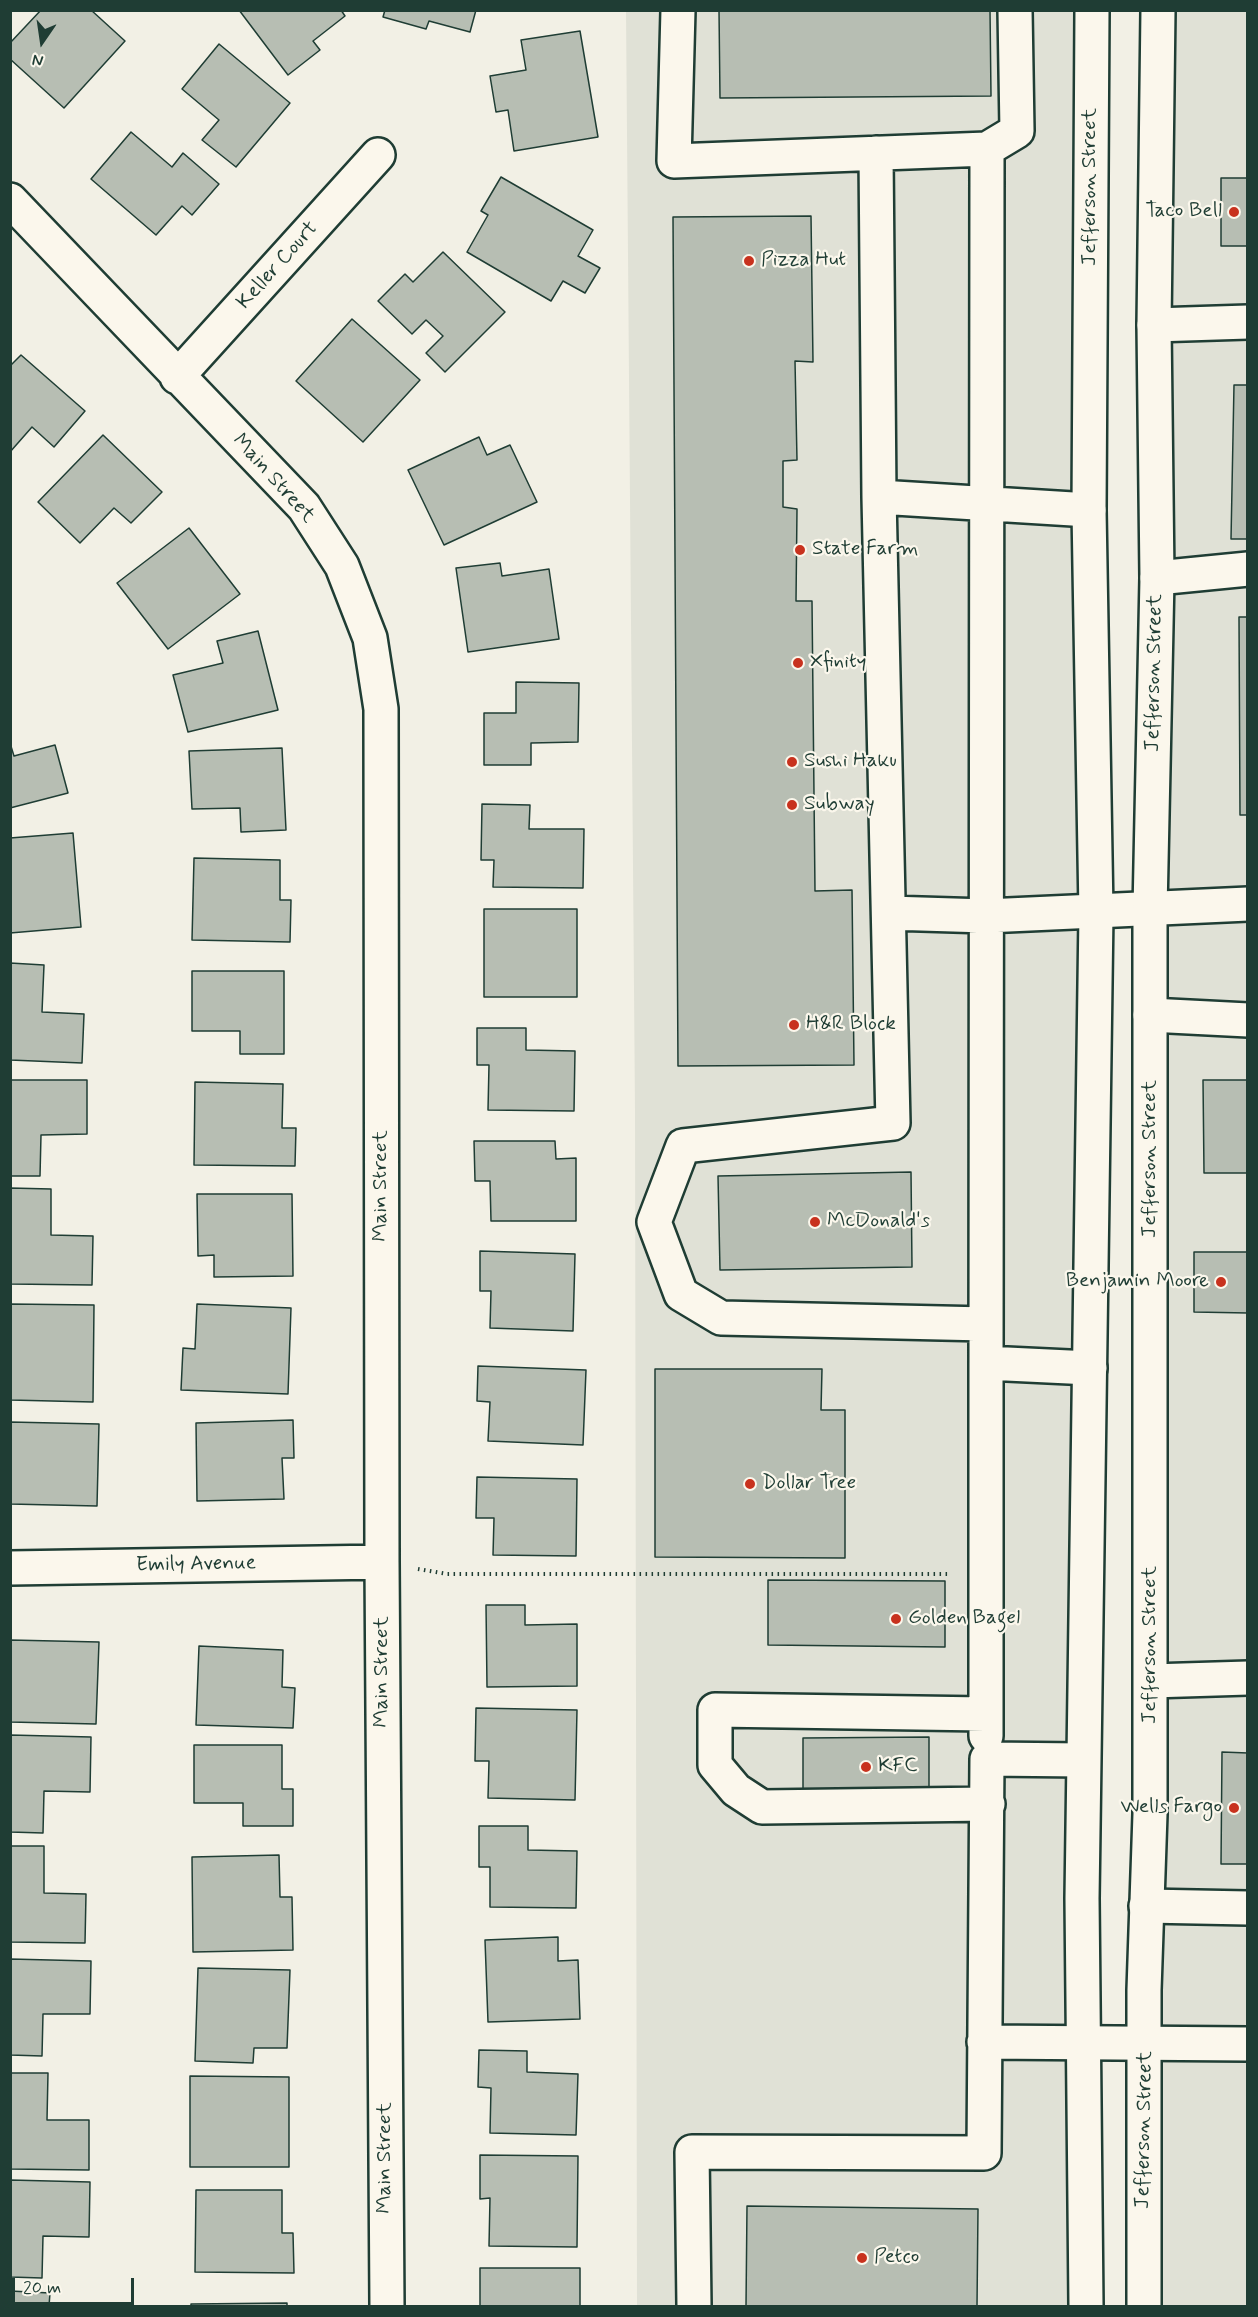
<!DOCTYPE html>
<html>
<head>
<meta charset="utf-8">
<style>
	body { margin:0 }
	#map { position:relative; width:1258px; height:2317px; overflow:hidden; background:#f2f0e5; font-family:Mynerve,sans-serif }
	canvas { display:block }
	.frame { position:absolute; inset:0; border:12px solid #1f3d34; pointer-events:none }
	.north { position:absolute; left:12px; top:12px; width:60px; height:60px; -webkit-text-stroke:4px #fbf7ec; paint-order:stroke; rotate:193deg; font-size:16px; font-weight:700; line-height:24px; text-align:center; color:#1f3d34 }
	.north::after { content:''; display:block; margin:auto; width:21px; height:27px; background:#1f3d34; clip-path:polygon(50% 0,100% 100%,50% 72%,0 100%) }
	.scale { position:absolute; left:12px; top:2278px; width:122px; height:27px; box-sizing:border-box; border:3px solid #1f3d34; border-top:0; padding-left:8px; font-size:18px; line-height:21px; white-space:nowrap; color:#1f3d34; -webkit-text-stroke:4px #fbf7ec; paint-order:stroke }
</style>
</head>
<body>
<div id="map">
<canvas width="1258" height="2317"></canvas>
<div class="frame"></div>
<div class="north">N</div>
<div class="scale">20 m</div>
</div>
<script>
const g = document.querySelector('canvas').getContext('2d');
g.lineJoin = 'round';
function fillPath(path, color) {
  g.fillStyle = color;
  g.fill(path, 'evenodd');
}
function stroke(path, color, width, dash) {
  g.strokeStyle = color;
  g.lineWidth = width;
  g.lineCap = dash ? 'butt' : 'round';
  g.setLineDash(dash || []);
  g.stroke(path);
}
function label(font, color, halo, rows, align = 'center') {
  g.font = font + ' Mynerve,sans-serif';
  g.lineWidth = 4.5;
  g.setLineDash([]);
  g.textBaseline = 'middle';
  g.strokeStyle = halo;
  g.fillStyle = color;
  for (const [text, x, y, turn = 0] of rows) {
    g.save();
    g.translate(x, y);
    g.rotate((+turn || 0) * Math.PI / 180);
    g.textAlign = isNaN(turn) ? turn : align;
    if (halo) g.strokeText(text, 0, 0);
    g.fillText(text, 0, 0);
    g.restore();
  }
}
fillPath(new Path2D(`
	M1247,10l1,2296h-104l14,-2295z
	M626,11h466l-6,2295h-449l-2,-1196z`), '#e0e1d6');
const building = new Path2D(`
	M41,10h50l34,31 -61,67 -54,-49v-16z
	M239,10h102l4,6 -32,25 7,9 -32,25z
	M385,10h91l-6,22 -41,-11 -3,8 -43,-12z
	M719,10h271l1,86 -271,2z
	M580,31l18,106 -84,14 -6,-41 -12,2 -6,-36 36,-6 -5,-30z
	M219,44l71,59 -54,64 -34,-27 17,-20 -37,-31z
	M131,132l41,35 11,-14 36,31 -27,31 -10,-9 -26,29 -65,-56z
	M501,177l92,53 -15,26 22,12 -15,25 -22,-12 -12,20 -84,-49 21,-37 -7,-4z
	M1221,178h27v68h-27z
	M811,216l2,146 -18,-1 2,99 -14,1v46l14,2 -1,92h16l3,290 37,-1 2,175 -176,1 -5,-849z
	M443,252l62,60 -60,60 -19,-19 17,-17 -17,-16 -14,14 -34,-33 27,-27 8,8z
	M352,319l68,61 -57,62 -67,-61z
	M21,355l64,56 -31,36 -22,-20 -22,25v-86z
	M1234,385h14v154h-17z
	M103,435l59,57 -31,31 -17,-15 -34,35 -42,-41z
	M479,437l8,18 23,-10 27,57 -93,43 -36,-75z
	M189,528l51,66 -72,55 -51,-66z
	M500,563l2,13 47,-7 10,70 -91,13 -12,-84z
	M1239,617h9v198h-8z
	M258,631l20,79 -90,22 -15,-57 50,-12 -6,-22z
	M516,682l63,1 -1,59 -47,1v22h-47v-52h32z
	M10,743l4,13 41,-11 13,48 -58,15z
	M282,748l4,82 -45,2 -1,-24 -48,1 -3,-58z
	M482,804l48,1 -1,24h55l-1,59 -90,-1 1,-27h-13z
	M73,833l8,94 -71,6v-95z
	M194,858l86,2v40h11l-1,42 -98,-2z
	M484,909h93v88h-93z
	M10,963l34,2 -2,47 42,2 -2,49 -72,-3z
	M192,971h92v83h-44v-23h-48z
	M477,1028h49v22l49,1 -1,60 -86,-1 1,-45h-12z
	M10,1080h77v54l-46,1 -1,41h-30z
	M1203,1080h45v93h-44z
	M195,1082l88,2 -1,44h14l-1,38 -101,-1z
	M474,1141h81l1,18 20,-1v63h-85l-1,-40h-15z
	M911,1172l1,95 -192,3 -2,-94z
	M10,1188l41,1v46l42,1 -1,49 -82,-1z
	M197,1194h95l1,82 -79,1v-22l-16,1z
	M480,1251l95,3 -2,77 -83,-3 1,-37h-11z
	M1194,1252h54v61l-54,-1z
	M10,1304l84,1 -1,97 -83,-2z
	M197,1304l94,4 -3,86 -107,-4 2,-42 12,1z
	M478,1366l108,4 -3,75 -95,-4 2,-39 -13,-1z
	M655,1369h167l-1,41h24v148l-190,-1z
	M293,1420l1,38h-12l2,41 -87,2 -1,-78z
	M10,1422l89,2 -2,82 -87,-2z
	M477,1477l100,2 -1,77 -83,-1 1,-37h-18z
	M768,1580l177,1v66l-177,-2z
	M486,1605h39v20l52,-1v62l-90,1z
	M10,1640l89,2 -3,82 -86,-2z
	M199,1646l84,4 -1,37 13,1 -2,40 -97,-3z
	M476,1708l101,2 -2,90 -87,-2 1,-37h-14z
	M10,1735l81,2 -1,55 -46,-1 -1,42 -33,-1z
	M929,1737v59h-126v-58z
	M194,1745h88v44h11v37h-50v-23h-49z
	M1222,1752l26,1v111h-27z
	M479,1826h49v24l49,1 -1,57 -86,-1v-40h-11z
	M10,1846h34v47l42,1 -1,49 -75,-1z
	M279,1855l1,42h12l1,53 -100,2 -1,-95z
	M558,1937v24l20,-1 2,59 -92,3 -3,-82z
	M10,1959l81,2 -1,53h-47l-1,42 -32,-1z
	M198,1968l92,2 -3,78h-33l-1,15 -58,-2z
	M479,2050l48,1v21l51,2 -2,61 -86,-2 1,-45 -13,-1z
	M10,2073h38l-1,47h42v50l-79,-1z
	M190,2076l99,1v90h-99z
	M480,2155l98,1 -1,91 -88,-1 1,-48 -10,1z
	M10,2180l80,2 -1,55 -46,-1 -1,42 -32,-1z
	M196,2190h86v43h11l1,40 -99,-1z
	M747,2206l231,3 -1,97h-231z
	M480,2268h100v38h-100z
	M10,2291l40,2 -1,13h-39z
	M287,2303v3h-96v-2z`);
fillPath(building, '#b7beb3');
stroke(building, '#1f3d34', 1.5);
const minor = new Path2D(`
	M678,10l-4,151 313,-12 30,-18 -2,-121
	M987,149l-1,1214 104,5
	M876,153l3,344 14,626 -210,23 -29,76 27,72 40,24 265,6
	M10,200l294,307 38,59 28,72 11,71 1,853 5,744
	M1154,325l94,-3
	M177,377l201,-222
	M879,497l210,13
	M1157,578l91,-9
	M889,913l97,3 262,-12
	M1150,1015l98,5
	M986,1363v373
	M10,1568l372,-6
	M1151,1681l97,-3
	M985,1714l-270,-4v55l21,25 26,17 226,-3
	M1146,1906l102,2
	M984,2042l264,2
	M694,2306l-2,-154 292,1 3,-394 96,1`);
const major = new Path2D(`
	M1086,2306l-4,-408 14,-985 -7,-403 3,-500
	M1144,2306v-316l6,-176v-904l7,-332 -3,-253 4,-315`);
stroke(minor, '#1f3d34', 38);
stroke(major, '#1f3d34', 38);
stroke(new Path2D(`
	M418,1569l29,5h503`), '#1f3d34', 4, [1.5, 4.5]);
stroke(minor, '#fbf7ec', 33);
stroke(major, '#fbf7ec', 33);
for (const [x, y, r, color] of [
	[1234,212,6,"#c8321e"],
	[749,261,6,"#c8321e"],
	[800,550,6,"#c8321e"],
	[798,663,6,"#c8321e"],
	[792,762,6,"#c8321e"],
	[792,805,6,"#c8321e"],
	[794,1025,6,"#c8321e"],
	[815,1222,6,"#c8321e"],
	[1221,1282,6,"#c8321e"],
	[750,1484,6,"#c8321e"],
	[896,1619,6,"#c8321e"],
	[866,1767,6,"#c8321e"],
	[1234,1808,6,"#c8321e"],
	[862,2258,6,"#c8321e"]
]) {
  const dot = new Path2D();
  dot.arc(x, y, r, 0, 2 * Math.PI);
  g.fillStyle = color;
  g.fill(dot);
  stroke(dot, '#fbf7ec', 2);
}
label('21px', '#1f3d34', '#fbf7ec', [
	["Jefferson Street",1091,187,-90],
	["Keller Court",278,266,-48],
	["Main Street",273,479,48],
	["Jefferson Street",1155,673,-89],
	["Jefferson Street",1151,1159,-90],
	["Main Street",382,1186,-90],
	["Emily Avenue",196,1565,-1],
	["Jefferson Street",1151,1645,-90],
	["Main Street",383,1672,-90],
	["Jefferson Street",1145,2130,-89],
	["Main Street",386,2158,-90]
]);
label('21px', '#1f3d34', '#fbf7ec', [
	["Taco Bell",1222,212,"right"],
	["Pizza Hut",761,261],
	["State Farm",812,550],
	["Xfinity",810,663],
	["Sushi Haku",804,762],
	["Subway",804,805],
	["H&R Block",806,1025],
	["McDonald's",827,1222],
	["Benjamin Moore",1209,1282,"right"],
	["Dollar Tree",762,1484],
	["Golden Bagel",908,1619],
	["KFC",878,1767],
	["Wells Fargo",1222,1808,"right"],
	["Petco",874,2258]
], 'left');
</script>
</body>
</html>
